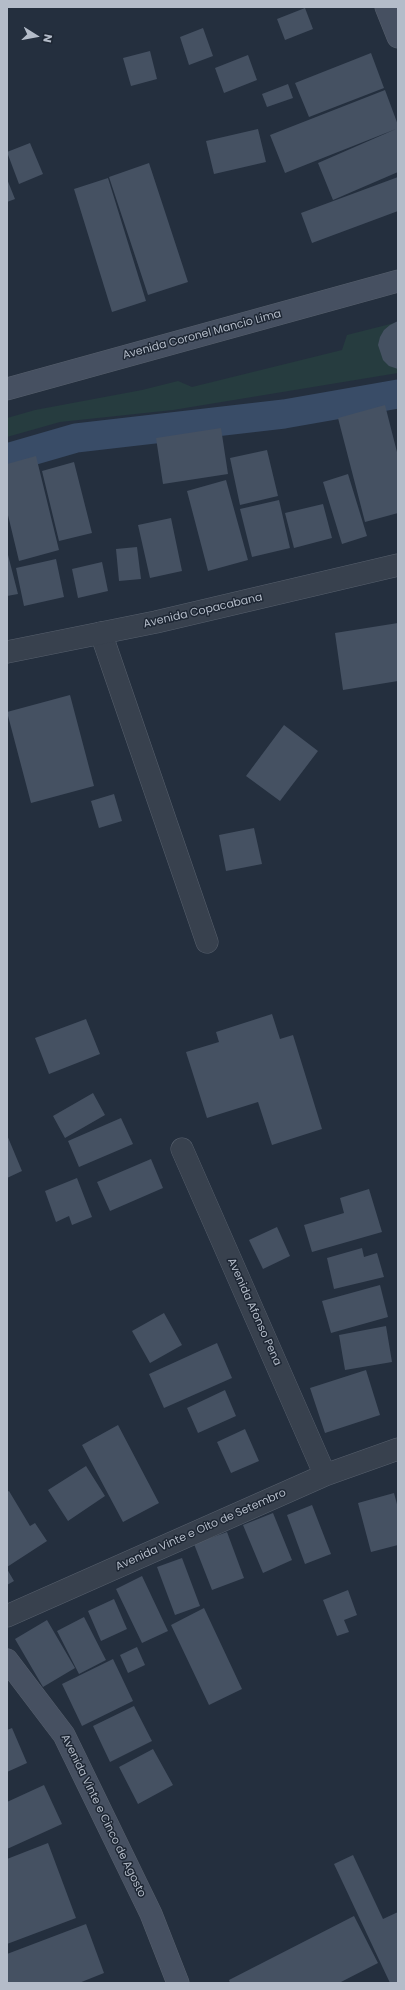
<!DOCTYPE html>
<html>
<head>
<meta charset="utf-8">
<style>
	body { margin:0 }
	#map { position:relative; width:405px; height:1990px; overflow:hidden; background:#242f3e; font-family:Poppins,sans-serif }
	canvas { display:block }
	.frame { position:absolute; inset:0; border:8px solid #b4bcc9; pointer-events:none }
	.north { position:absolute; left:16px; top:16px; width:40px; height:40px; -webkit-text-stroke:3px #1d2633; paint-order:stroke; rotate:101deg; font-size:11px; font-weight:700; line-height:16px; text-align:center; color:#b4bcc9 }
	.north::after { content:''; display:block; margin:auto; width:14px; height:18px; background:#b4bcc9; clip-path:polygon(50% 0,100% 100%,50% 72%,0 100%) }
</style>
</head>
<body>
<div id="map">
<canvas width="405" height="1990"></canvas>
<div class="frame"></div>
<div class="north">N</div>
</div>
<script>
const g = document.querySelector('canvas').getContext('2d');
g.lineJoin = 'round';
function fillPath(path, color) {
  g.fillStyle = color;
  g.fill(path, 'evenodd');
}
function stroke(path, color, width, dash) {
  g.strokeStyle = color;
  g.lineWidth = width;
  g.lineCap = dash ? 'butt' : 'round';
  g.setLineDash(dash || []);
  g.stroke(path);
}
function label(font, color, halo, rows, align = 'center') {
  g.font = font + ' Poppins,sans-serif';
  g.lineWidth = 3;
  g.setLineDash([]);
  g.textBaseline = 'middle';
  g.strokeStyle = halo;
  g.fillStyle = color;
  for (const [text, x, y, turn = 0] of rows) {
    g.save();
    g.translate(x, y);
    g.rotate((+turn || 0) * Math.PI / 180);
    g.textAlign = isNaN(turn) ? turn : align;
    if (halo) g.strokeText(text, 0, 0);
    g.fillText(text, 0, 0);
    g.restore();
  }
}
fillPath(new Path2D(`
	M398,322v51l-225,37 -113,12 -53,15v-19l28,-8 107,-20 36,-9 14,6 150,-37 5,-15z`), '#263c3f');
stroke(new Path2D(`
	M7,458l69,-20 208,-24 114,-20`), '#394c67', 29);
fillPath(new Path2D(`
	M305,8l8,21 -28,11 -8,-21z
	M203,28l10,28 -24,9 -9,-28z
	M150,51l7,28 -26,7 -8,-28z
	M371,53l13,35 -75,29 -14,-34z
	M248,55l9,25 -33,13 -9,-25z
	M288,84l5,14 -26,9 -5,-13z
	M385,90l13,35v47l-65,28 -15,-37 78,-34 -111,44 -15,-38z
	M258,129l8,33 -52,12 -8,-33z
	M30,143l13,31 -24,10 -12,-32z
	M149,163l39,119 -40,13 -39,-118z
	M398,177v34l-86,32 -11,-30z
	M108,178l38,123 -34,11 -38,-123z
	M7,179l8,20 -8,3z
	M398,321v48l-9,-3 -6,-6 -5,-15 2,-8 4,-7 6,-5z
	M385,405l13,51v57l-33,9 -27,-104z
	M221,428l7,46 -65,10 -7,-46z
	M267,450l11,46 -38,9 -10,-47z
	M36,456l23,94 -40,11 -12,-50v-47z
	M74,462l18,71 -33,8 -17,-70z
	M348,474l19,62 -25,8 -19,-62z
	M226,480l22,80 -40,11 -21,-80z
	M279,500l11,48 -38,9 -12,-48z
	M323,504l9,34 -38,10 -9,-35z
	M171,518l11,53 -32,7 -12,-53z
	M137,547l4,32 -22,2 -3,-32z
	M7,551l11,43 -11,2z
	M56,559l8,38 -40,9 -8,-38z
	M102,562l6,29 -30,7 -6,-29z
	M398,623v58l-55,9 -8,-57z
	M70,695l24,91 -63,17 -24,-91z
	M284,725l34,26 -38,50 -34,-25z
	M114,794l8,27 -23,7 -8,-27z
	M254,828l8,36 -36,7 -7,-36z
	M272,1014l8,25 13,-4 29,94 -50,16 -14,-43 -51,16 -21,-66 33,-10 -3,-10z
	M86,1019l14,35 -51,20 -14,-36z
	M93,1093l12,22 -40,23 -12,-22z
	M121,1118l12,26 -54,23 -11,-26z
	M7,1135l15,36 -15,7z
	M151,1159l12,29 -53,23 -13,-29z
	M77,1178l15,39 -20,8 -3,-9 -13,6 -11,-31z
	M369,1189l13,43 -70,20 -8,-27 40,-12 -4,-15z
	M277,1227l13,29 -27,13 -14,-29z
	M362,1248l2,9 13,-4 7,24 -50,12 -7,-31z
	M380,1285l8,32 -57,16 -9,-32z
	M164,1313l18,32 -32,18 -18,-32z
	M386,1326l6,36 -47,8 -6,-35z
	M217,1343l15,35 -68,30 -15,-34z
	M366,1370l14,45 -55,18 -15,-45z
	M225,1390l11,26 -38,17 -11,-25z
	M118,1425l41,78 -36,19 -41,-77z
	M245,1429l14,32 -28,12 -14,-31z
	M86,1466l19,30 -37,25 -20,-31z
	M9,1491l21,35 5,-3 12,18 -40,26v-75z
	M394,1493l4,15v37l-27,7 -13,-49z
	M312,1505l19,49 -26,10 -18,-49z
	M273,1513l19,47 -29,13 -20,-48z
	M227,1532l17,46 -32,12 -18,-46z
	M182,1558l18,48 -25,9 -18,-48z
	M7,1569l7,12 -7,4z
	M142,1576l26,55 -26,12 -26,-54z
	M348,1590l9,25 -13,5 5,12 -12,4 -14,-36z
	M114,1599l13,30 -26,12 -13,-30z
	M204,1608l38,81 -33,16 -38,-80z
	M84,1617l22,43 -27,14 -22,-43z
	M47,1620l28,48 -32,19 -28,-48z
	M137,1647l8,18 -17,8 -8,-18z
	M113,1659l20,42 -51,25 -20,-42z
	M134,1706l18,35 -42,21 -17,-36z
	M12,1728l15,35 -20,9v-42z
	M153,1749l20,36 -35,19 -19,-37z
	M44,1785l18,39 -55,25v-47z
	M48,1843l28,75 -69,26v-85z
	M353,1855l30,64 15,-7v71h-8l-56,-119z
	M354,1916l24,47 -39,20h-109l-1,-3z
	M86,1924l18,49 -25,10h-72v-29z`), '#455162');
const minor = new Path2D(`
	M101,633l106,309
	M182,1149l143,326
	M7,1616l318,-141 73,-26`);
const tertiary = new Path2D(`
	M7,652l149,-30 242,-57`);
const secondary = new Path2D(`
	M386,7l12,30
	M7,389l391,-108
	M7,1660l57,75 87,179 27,69`);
stroke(minor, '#565f6c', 23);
stroke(tertiary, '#565f6c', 23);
stroke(secondary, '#565f6c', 23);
stroke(minor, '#38414e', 22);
stroke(tertiary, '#38414e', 22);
stroke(secondary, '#465061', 22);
label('11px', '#b4bcc9', '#1d2633', [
	["Avenida Coronel Mancio Lima",202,335,-15],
	["Avenida Copacabana",203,611,-13],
	["Avenida Afonso Pena",254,1312,66],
	["Avenida Vinte e Oito de Setembro",201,1530,-24],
	["Avenida Vinte e Cinco de Agosto",103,1816,64]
]);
</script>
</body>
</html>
